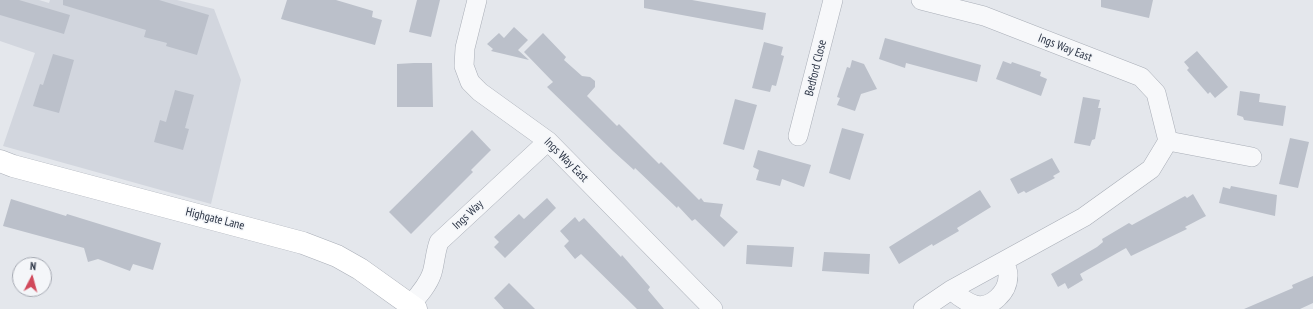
<!DOCTYPE html>
<html>
<head>
<meta charset="utf-8">
<style>
	body { margin:0 }
	#map { position:relative; width:1313px; height:309px; overflow:hidden; background:#e4e7ec; font-family:"PT Sans Narrow",sans-serif }
	canvas { display:block }
	.north { position:absolute; left:12px; top:257px; width:40px; height:40px; box-sizing:border-box; background:#f4f6f9; border:1px solid #a4a8b1; border-radius:50%; rotate:6deg; font-size:11px; font-weight:700; line-height:16px; text-align:center; color:#2b3445 }
	.north::after { content:''; display:block; margin:auto; width:14px; height:18px; background:#d1495b; clip-path:polygon(50% 0,100% 100%,50% 72%,0 100%) }
</style>
</head>
<body>
<div id="map">
<canvas width="1313" height="309"></canvas>
<div class="north">N</div>
</div>
<script>
const g = document.querySelector('canvas').getContext('2d');
g.lineJoin = 'round';
function fillPath(path, color) {
  g.fillStyle = color;
  g.fill(path, 'evenodd');
}
function stroke(path, color, width, dash) {
  g.strokeStyle = color;
  g.lineWidth = width;
  g.lineCap = dash ? 'butt' : 'round';
  g.setLineDash(dash || []);
  g.stroke(path);
}
function label(font, color, halo, rows, align = 'center') {
  g.font = font + ' "PT Sans Narrow",sans-serif';
  g.lineWidth = 3;
  g.setLineDash([]);
  g.textBaseline = 'middle';
  g.strokeStyle = halo;
  g.fillStyle = color;
  for (const [text, x, y, turn = 0] of rows) {
    g.save();
    g.translate(x, y);
    g.rotate((+turn || 0) * Math.PI / 180);
    g.textAlign = isNaN(turn) ? turn : align;
    if (halo) g.strokeText(text, 0, 0);
    g.fillText(text, 0, 0);
    g.restore();
  }
}
fillPath(new Path2D(`
	M0,0h39l10,3 1,-3h127l37,9 27,71 -30,124 -208,-58 32,-93 -35,-12z`), '#d2d6de');
fillPath(new Path2D(`
	M0,0h19l51,15 -6,19 -64,-19z
	M63,0h96l50,15 -12,40 -31,-9 1,-3 -23,-6 2,-7 -83,-25z
	M287,0h49l37,11 -1,6 10,3 -7,25 -94,-26z
	M417,0h23l-9,37 -22,-5z
	M644,0h48l74,13 -3,17 -119,-22z
	M1101,0h52l-4,18 -48,-11z
	M514,27l14,13 -10,10 11,10 -38,-9 2,-2 -6,-5 12,-11 5,5z
	M543,33l23,24 -2,3 18,16 8,1 5,4v6l-8,9 30,30 2,-2 40,40 2,-2 38,38 2,-2 3,4 19,2 -3,12 18,16 -14,15 -29,-28 -3,2 -14,-15 -1,2 -42,-40 -1,2 -21,-19 -66,-64 6,-5 -29,-30z
	M885,38l96,27 -4,17 -71,-19 -1,5 -26,-9z
	M764,42l19,5 -2,8 3,1 -8,30 -4,-1 -2,7 -18,-4z
	M1197,51l31,36 -13,11 -5,-6 -2,2 -21,-24 2,-2 -5,-6z
	M53,54l21,6 -15,53 -26,-7 7,-22 3,1z
	M852,60l12,4 13,25 -16,5 -6,17 -18,-6 3,-7 -3,-1 10,-30 3,1z
	M1003,61l8,3 1,-2 29,10 -1,4 7,3 -6,17 -45,-17z
	M414,63h18l1,44h-36v-43z
	M175,90l19,5 -9,33 4,1 -6,21 -29,-8 6,-22 6,2z
	M1240,91l20,3 -1,8 27,4 -3,20 -39,-6 -1,-3 -6,-2z
	M1083,97l17,3 -2,8h3l-6,31 -3,1 -2,6 -16,-3z
	M735,99l22,6 -13,45 -21,-6z
	M842,128l22,6 -14,46 -21,-7z
	M472,130l19,20 -20,20 2,2 -62,62 -22,-22z
	M1290,138l19,4 -11,46 -19,-4z
	M758,150l53,15 -7,22 -22,-8 -2,7 -24,-6 3,-10 -6,-3z
	M1052,158l8,14 -7,4 2,2 -29,15 -2,-2 -6,3 -8,-15z
	M1231,186l46,9 -2,21 -56,-13 4,-16 7,2z
	M980,190l11,17 -34,21 2,3 -26,15 -1,-2 -33,20 -10,-17z
	M1193,194l13,22 -21,11 2,2 -56,27 -5,-8 -46,26 3,6 -15,9 -3,-6 -7,4 -7,-13 46,-27 6,-5 -1,-3 27,-16 3,2 53,-29 2,2z
	M547,198l9,10 -51,50 -11,-11 5,-5 -5,-5 25,-23 5,5z
	M11,199l55,17 1,-2 94,29 -8,27 -20,-6 -3,7 -32,-12 -10,3 -4,-14 -81,-22z
	M575,217l4,5 5,-4 37,39 1,-2 28,32 -2,3 16,19h-27l-56,-55 -6,5 -11,-13 5,-5 -9,-10z
	M747,245l47,2 -2,20 -46,-3z
	M824,252l46,2 -1,20 -47,-3z
	M1313,276v27l-13,6h-56l49,-21 -1,-3z
	M509,283l26,26h-31l-10,-11z`), '#bbc0ca');
const street = new Path2D(`
	M477,0l-12,48 -1,18 6,16 10,10 68,49 165,168
	M921,0l63,16 157,61 15,16 12,48 -17,28 -67,48 -133,73 -28,19
	M798,136l35,-136
	M1168,141l84,16
	M951,290c7,6 15,12 24,15 16,4 33,-13 33,-29 1,-4 -3,-11 -4,-15
	M411,304c8,-9 17,-19 21,-31 3,-10 3,-20 7,-31l109,-101`);
const secondary = new Path2D(`
	M0,161l13,5 290,77 34,13 23,13 56,40`);
stroke(street, '#a9aeb7', 20);
stroke(secondary, '#a9aeb7', 23);
stroke(street, '#f7f8fa', 19);
stroke(secondary, '#fff', 22);
label('12px', '#2b3445', '#f4f6f9', [
	["Ings Way East",1065,48,21],
	["Bedford Close",816,68,-76],
	["Ings Way East",566,160,45],
	["Ings Way",468,215,-43],
	["Highgate Lane",215,219,14]
]);
</script>
</body>
</html>
